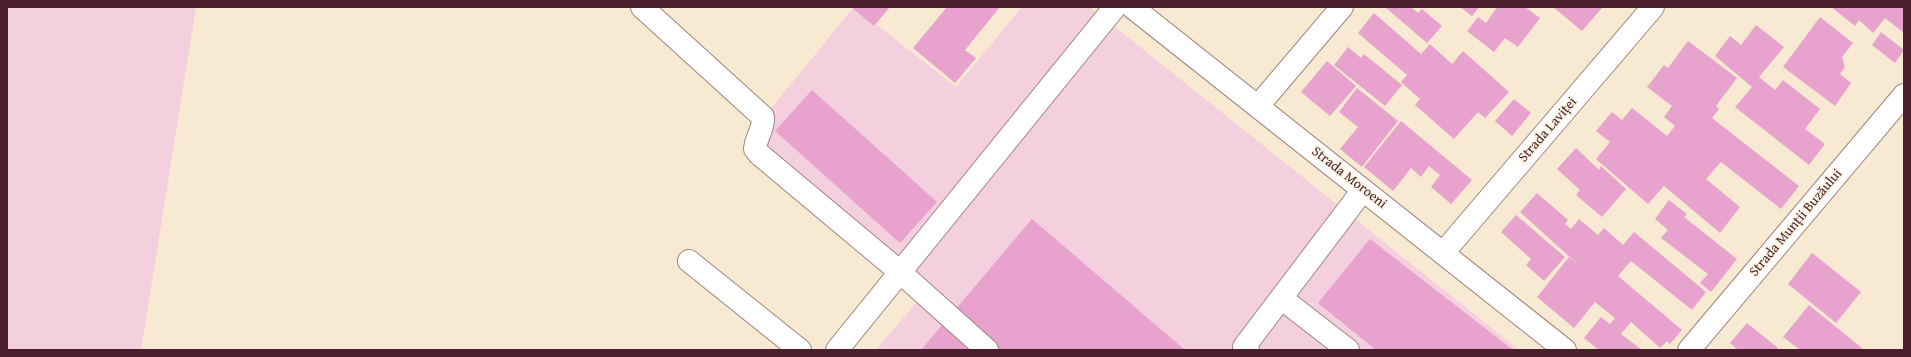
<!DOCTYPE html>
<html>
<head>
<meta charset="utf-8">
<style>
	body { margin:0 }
	#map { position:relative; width:1911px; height:357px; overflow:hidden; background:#f8e9d2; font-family:"Gentium Book Plus",serif }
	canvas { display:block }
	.frame { position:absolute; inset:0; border:8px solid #4a1f2b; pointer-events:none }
</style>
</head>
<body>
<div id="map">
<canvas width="1911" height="357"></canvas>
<div class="frame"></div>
</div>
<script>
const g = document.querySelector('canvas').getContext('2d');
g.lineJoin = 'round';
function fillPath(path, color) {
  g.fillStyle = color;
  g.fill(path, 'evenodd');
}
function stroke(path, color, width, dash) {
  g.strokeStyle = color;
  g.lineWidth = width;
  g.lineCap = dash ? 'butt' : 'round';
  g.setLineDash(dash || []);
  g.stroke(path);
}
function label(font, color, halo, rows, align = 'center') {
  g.font = font + ' "Gentium Book Plus",serif';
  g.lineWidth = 4;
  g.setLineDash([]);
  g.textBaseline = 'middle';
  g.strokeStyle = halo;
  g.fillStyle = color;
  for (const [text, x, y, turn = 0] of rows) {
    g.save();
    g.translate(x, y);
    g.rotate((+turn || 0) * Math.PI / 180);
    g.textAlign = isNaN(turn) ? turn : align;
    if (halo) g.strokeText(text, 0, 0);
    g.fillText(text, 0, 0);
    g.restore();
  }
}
fillPath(new Path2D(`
	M7,7h189l-55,343h-134z
	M854,7l102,80 66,-80h68l429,343h-643l47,-55 -177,-156z`), '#f4cfdd');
fillPath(new Path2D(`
	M851,7h39l-16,19z
	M947,7h53l-35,43 11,8 -21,25 -42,-35z
	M1385,7h26l7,6 4,-4 20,17 -15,17z
	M1460,7h19l-7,9z
	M1497,7h28l15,11 -22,29 -13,-9 -11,14 -27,-21 11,-14 8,6z
	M1553,7h48l1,1 -20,23z
	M1831,7h73v26l-19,-15 -12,15 -14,-13 -4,6z
	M1374,13l47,41 9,-10 22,20 11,-13 46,41 -24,26 -7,-6 -24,27 -39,-34 5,-6 -19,-17 6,-7 -49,-42z
	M1820,17l33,26 -11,14 3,10 -5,7 11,9 -16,23 -52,-39z
	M1756,25l28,22 -25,30 16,13 8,-10 37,29 -15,20 20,15 -16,21 -74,-58 17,-20 -37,-31 15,-20 11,9z
	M1881,32l23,18 -9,13 -23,-18z
	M1688,41l49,37 -21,28 3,3 -7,9 87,68 -18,23 -60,-47 -15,17 34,28 -20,26 -56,-47 -16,18 -52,-45 14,-17 -14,-11 16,-19 10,8 10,-12 35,28 8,-10 -11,-9 8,-11 -25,-19 17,-22 4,3z
	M1348,47l13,11 3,-4 38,31 -17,21 -51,-41z
	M1327,61l29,25 -26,30 -29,-24z
	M1357,88l41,33 -36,46 -22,-18 18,-22 -19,-15z
	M812,90l125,112 -37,41 -125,-112z
	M1514,99l17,14 -19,23 -17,-15z
	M1401,121l71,59 -21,24 -20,-17 9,-12 -11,-9 -8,11 -10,-9 -18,23 -29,-24z
	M1576,148l23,22 2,-4 25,23 -24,28 -26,-22 4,-5 -23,-21z
	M1537,193l31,27 -3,4 6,5 8,-10 19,16 6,-7 19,17 11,-13 72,60 -14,18 -61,-49 -13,15 64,54 -12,14 -3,-3 -7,7 -29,-26 -10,12 21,16h-43l-15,-12 17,-21 9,7 5,-6 -20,-16 -21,26 -37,-31 32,-40 26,23 -75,-68z
	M1669,200l18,14 -3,3 53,42 -26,33 -11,-9 8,-9 -47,-36 7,-8 -13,-11z
	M1516,215l49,42 -21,24 -18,-16 5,-6 -30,-27z
	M1032,219l153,131h-264z
	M1370,239l143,111h-137l-58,-47z
	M1812,253l49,39 -25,31 -48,-39z
	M1809,305l53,43 -2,2h-60l-17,-13z
	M1747,323l31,25 -1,2h-39l-8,-7z`), '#e7a2cd');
const minor = new Path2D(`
	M642,7l121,110c1,12 -7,20 -8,32l4,5 141,118 87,78
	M1132,7l433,343
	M1258,106l84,-99
	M1443,253l210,-246
	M689,261l111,89
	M1281,298l67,52
	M837,350l278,-343
	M1248,350l-4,-3 119,-157
	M1689,350l215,-255`);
stroke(minor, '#a1847e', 24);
stroke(minor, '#fff', 22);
label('14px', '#4a1f2b', '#fcf5e5', [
	["Strada Laviței",1548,130,-49],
	["Strada Moroeni",1349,178,38],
	["Strada Munții Buzăului",1796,223,-50]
]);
</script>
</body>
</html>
